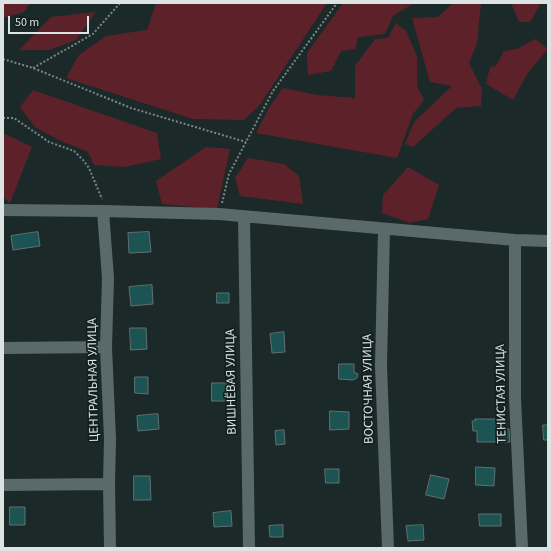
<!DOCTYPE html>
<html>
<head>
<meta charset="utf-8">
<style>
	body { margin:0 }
	#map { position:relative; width:551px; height:551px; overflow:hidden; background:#1b2929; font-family:"Source Sans 3",sans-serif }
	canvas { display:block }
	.frame { position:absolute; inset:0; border:4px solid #dbe3e3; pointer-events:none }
	.scale { position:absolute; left:8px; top:16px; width:81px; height:18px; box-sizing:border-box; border:2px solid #dbe3e3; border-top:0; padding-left:5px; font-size:12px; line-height:14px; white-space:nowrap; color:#dbe3e3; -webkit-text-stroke:3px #121f1f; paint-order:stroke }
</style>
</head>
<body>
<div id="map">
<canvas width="551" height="551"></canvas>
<div class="frame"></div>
<div class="scale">50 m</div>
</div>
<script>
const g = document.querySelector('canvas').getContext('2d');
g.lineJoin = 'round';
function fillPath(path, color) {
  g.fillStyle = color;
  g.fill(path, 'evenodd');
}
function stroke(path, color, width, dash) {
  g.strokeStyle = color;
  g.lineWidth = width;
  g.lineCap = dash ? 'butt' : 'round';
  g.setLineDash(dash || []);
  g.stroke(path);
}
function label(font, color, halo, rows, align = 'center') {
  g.font = font + ' "Source Sans 3",sans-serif';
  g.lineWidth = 3.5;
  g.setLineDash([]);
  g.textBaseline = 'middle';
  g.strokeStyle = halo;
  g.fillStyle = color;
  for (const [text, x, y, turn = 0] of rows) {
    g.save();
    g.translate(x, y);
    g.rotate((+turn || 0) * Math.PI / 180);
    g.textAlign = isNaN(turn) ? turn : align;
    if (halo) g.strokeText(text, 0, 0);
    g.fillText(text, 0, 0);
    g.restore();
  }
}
fillPath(new Path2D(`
	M3,3h27l-6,9 -21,6z
	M156,3h171l-68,103 -15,14 -51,-1 -127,-41 13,-23 27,-19 41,-6z
	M343,3h71l-21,13 -8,18 -27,3 -3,12 -14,2 -10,20 -23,4 -1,-22z
	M453,3h28l-4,41 -8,19 13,26 -1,17 -25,2 -43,39 -8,-3 9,-22 38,-36 -22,-4 -18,-64 26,-1z
	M511,3h27l2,2 -10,17h-11z
	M96,12l-20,28 -27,10h-30l32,-33z
	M396,23l10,8 11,25v30l7,14 -11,14 -16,44 -141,-25 14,-27 13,-18 34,7 38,3v-32l20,-27 13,-1z
	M535,39l13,10 -21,25 -14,26 -27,-16 4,-17 6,-1 8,-15 13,-2z
	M33,90l124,43 4,26 -37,8 -30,-2 -6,-13 -31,-13 -22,-12 -15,-20z
	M3,133l29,14 -22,56 -7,-6z
	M206,147l24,2 -13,60 -55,-5 -6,-23z
	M248,158l36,6 15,12 4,28 -63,-8 -5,-18z
	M408,167l31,18 -11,34 -18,4 -28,-10 1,-18z`), '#5d2229');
const building = new Path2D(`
	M38,232l2,14 -27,4 -2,-14z
	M149,232l2,20 -22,1 -1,-20z
	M152,285l1,19 -22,2 -2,-19z
	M217,293h12v10h-12z
	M130,328h16l1,21 -16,1z
	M284,332l1,20 -13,1 -2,-19z
	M339,364h15v8l4,2 -1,4 -4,2 -14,-1z
	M135,377h13v17l-13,-1z
	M212,383h15v18h-15z
	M330,411l19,1v17l-19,1z
	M158,414l1,15 -21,2 -1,-15z
	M475,419h26v10h8l1,13h-33v-11h-4l-1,-10h3z
	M543,425h5v15h-4z
	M284,430l1,14 -9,1 -1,-14z
	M476,467l19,1 -1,18 -18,-1z
	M325,469h14v14h-13z
	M431,475l18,4 -5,20 -18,-4z
	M134,476h16l1,24h-17z
	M10,507h15v18h-15z
	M231,511l1,15 -18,1 -1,-14z
	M479,514h22v12h-21z
	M283,525v12h-13l-1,-11z
	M423,525l1,15 -16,1 -2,-15z`);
fillPath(building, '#1b5453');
stroke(building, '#617070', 1);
stroke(new Path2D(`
	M3,59l30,9 98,40 115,34
	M33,68l60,-34 27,-31
	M3,118h11l35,24 25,9 9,9 6,8 13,31
	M222,203l7,-29 44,-83 64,-88`), '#7c8787', 2, [2, 2]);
stroke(new Path2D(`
	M3,210l100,1 116,3 296,26 33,1
	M103,211l5,67 -2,69 4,92 -1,45 1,64
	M244,217l5,331
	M384,229l-3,137 7,182
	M515,240v158l7,150
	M3,348l103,-1
	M3,485l106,-1`), '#5a6969', 12);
label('13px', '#dbe3e3', '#121f1f', [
	["ЦЕНТРАЛЬНАЯ УЛИЦА",94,380,-91],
	["ВИШНЁВАЯ УЛИЦА",232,382,-91],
	["ВОСТОЧНАЯ УЛИЦА",369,389,-91],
	["ТЕНИСТАЯ УЛИЦА",502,394,-91]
]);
</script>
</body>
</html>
